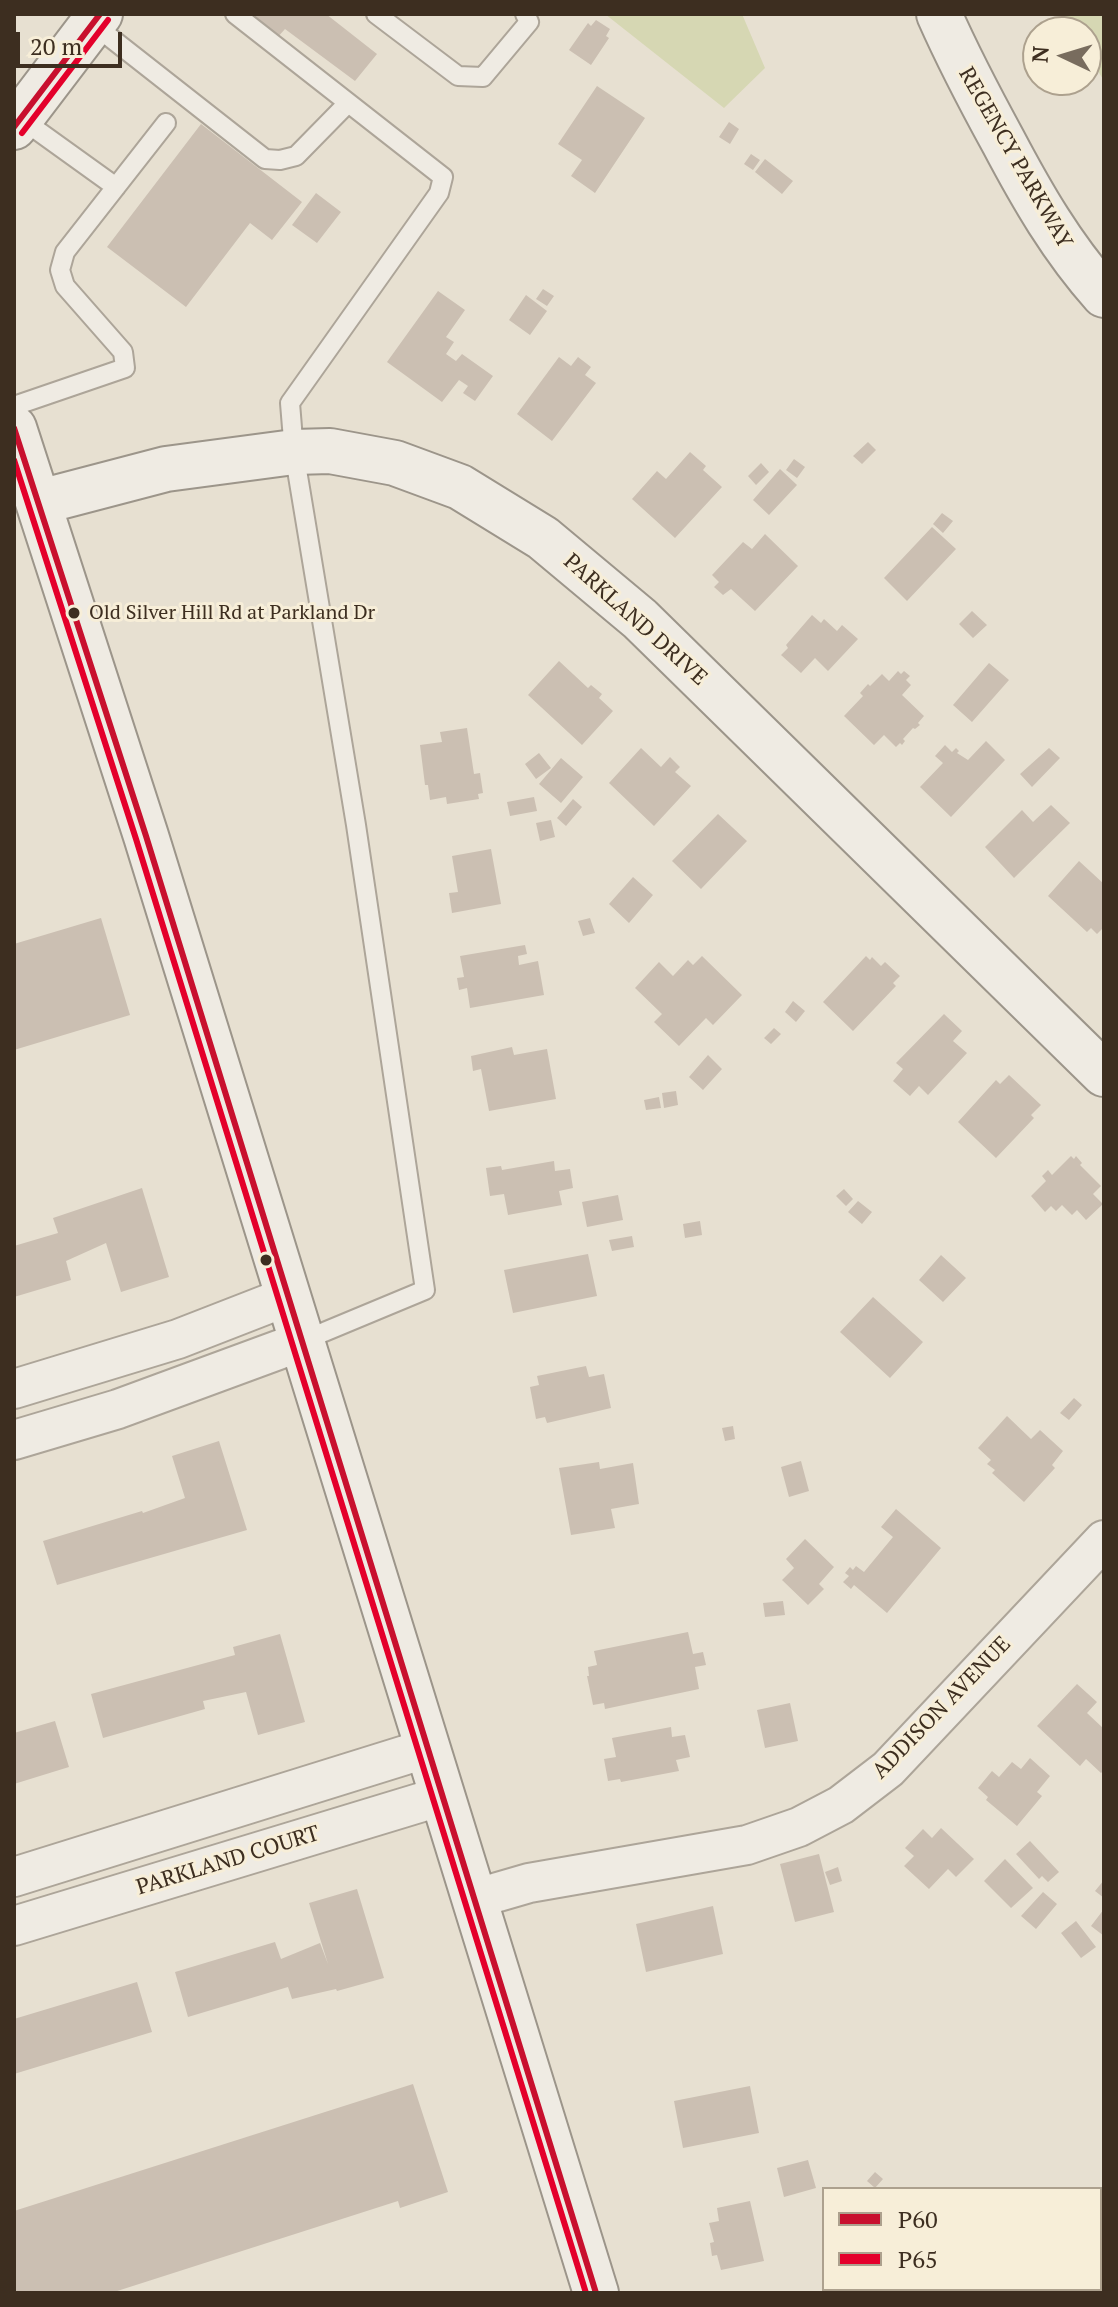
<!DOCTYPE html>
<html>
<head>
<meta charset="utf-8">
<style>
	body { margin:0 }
	#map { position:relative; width:1118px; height:2307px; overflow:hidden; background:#e7e0d1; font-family:"PT Serif",serif }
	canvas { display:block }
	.frame { position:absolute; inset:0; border:16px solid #3d2e20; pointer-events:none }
	.legend { position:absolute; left:822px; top:2187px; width:280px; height:104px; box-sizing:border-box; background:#f7eed8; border:2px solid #ada18e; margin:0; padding:10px 14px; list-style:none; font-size:24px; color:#3d2e20 }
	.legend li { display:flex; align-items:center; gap:16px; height:40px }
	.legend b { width:40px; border:2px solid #ada18e }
	.north { position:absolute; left:1022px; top:16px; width:80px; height:80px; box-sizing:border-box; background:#f7eed8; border:2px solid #ada18e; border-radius:50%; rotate:274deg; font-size:22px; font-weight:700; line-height:32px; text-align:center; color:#3d2e20 }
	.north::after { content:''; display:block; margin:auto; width:28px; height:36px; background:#786c5e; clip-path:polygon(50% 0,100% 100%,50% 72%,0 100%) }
	.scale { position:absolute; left:16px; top:32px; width:106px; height:36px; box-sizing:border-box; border:4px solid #3d2e20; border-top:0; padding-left:10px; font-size:24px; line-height:28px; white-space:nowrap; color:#3d2e20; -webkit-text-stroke:6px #f7eed8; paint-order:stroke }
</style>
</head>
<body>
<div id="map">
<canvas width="1118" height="2307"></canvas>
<div class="frame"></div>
<ul class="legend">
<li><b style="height:10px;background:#c8102e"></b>P60</li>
<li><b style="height:10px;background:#e4002b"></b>P65</li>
</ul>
<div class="north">N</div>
<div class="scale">20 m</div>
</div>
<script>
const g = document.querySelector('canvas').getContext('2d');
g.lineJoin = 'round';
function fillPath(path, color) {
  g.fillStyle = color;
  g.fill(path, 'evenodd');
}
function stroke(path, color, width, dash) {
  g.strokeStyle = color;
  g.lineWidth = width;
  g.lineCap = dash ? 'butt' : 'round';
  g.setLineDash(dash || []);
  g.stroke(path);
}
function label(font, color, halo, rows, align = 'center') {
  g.font = font + ' "PT Serif",serif';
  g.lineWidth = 6;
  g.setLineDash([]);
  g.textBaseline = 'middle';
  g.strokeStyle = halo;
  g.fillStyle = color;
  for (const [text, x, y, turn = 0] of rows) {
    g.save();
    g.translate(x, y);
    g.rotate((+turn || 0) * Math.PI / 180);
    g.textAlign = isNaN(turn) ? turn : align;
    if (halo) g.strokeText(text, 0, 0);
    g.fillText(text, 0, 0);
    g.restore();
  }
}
fillPath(new Path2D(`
	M605,14h137l23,54 -41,40z
	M1064,14h40v67l-18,-30v-19h-11z`), '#d6d7b3');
fillPath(new Path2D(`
	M244,14h82l51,40 -22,27 -70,-52 -9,10z
	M596,20l14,9 -4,7 3,2 -18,27 -22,-15 19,-27 3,3z
	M597,86l48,32 -50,75 -24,-17 11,-16 -24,-16z
	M729,122l10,7 -9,15 -11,-7z
	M201,124l101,78 -30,38 -22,-17 -64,84 -79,-60z
	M751,154l9,6 -7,10 -9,-6z
	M765,159l28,22 -11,13 -27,-22z
	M316,193l25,19 -24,31 -25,-18z
	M543,289l11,7 -7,10 -11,-7z
	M438,291l27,19 -19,27 8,5 -8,12 10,7 6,-7 31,22 -18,25 -12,-8 5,-7 -9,-6 -17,22 -55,-40z
	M526,295l21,16 -17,24 -21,-15z
	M559,357l12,9 7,-9 13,10 -6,8 11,8 -44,58 -35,-27z
	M868,442l8,8 -14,14 -9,-8z
	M690,452l16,14 -3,4 19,17 -47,51 -43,-39 25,-28 9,8z
	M794,459l11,8 -8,11 -11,-8z
	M761,463l8,9 -13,13 -8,-9z
	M780,469l17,16 -28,30 -16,-15z
	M942,513l11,8 -10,12 -10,-9z
	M932,527l24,22 -49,52 -23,-23z
	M765,534l33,32 -43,45 -24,-22 -8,6 -9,-8 5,-5 -7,-7 31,-33 9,7z
	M972,611l15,14 -14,13 -14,-14z
	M812,615l9,8 3,-4 13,12 5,-6 16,14 -30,32 -13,-13 -14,15 -20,-18 7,-7 -2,-3z
	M559,661l29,27 3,-3 11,9 -3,4 14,13 -31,34 -54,-50z
	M989,663l20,17 -37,42 -19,-17z
	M898,671l3,3 3,-3 6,5 -4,4 5,5 -9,10 22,21 -6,7 2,2 -5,4 -2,-1 -10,11 2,2 -3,4 -2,-2 -4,4 -12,-12 -10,10 -30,-29 19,-20 -3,-3 8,-9 2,2 12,-12 7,7z
	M467,728l7,46 6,-1 3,20 -5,1 1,5 -32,5 -1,-7 -16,3 -2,-15h-3l-5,-40 22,-3 -2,-10z
	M986,741l19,19 -54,57 -31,-30 23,-24 -8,-7 10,-11 7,7 4,-4 3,3 -2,2 11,7z
	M641,748l20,19 9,-10 10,10 -5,5 16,14 -37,40 -45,-43z
	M1049,748l11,10 -28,29 -12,-13z
	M539,753l12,15 -15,11 -11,-15z
	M561,758l22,19 -22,26 -22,-19z
	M534,797l3,14 -27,5 -3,-14z
	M573,799l9,8 -16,19 -9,-8z
	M1051,805l19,18 -56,55 -29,-31 37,-37 11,12z
	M718,814l29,27 -46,48 -29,-28z
	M551,820l4,17 -15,4 -4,-18z
	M491,849l10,55 -49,9 -3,-20 9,-1 -6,-36z
	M1079,861l25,23v43l-7,7 -6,-6 -4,4 -39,-36z
	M633,877l20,18 -24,28 -20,-19z
	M101,918l29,97 -116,35v-106z
	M590,918l5,15 -12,3 -5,-15z
	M525,945l2,9 -9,2 1,9 19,-4 6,34 -74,13 -3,-20 -8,2 -2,-12 7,-1 -4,-21z
	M702,956l40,39 -29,30 -7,-7 -27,28 -25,-24 8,-8 -27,-26 24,-26 14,14 15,-16 5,5z
	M866,956l4,4 2,-3 9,9 4,-4 15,14 -7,7 3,3 -43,45 -30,-29z
	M793,1001l12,10 -9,11 -11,-10z
	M944,1014l18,17 -9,10 14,12 -39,42 -9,-9 -9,10 -17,-15 10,-12 -7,-6z
	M774,1028l7,6 -10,10 -7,-6z
	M512,1047l2,8 33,-6 9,50 -67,12 -8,-42 -8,2 -2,-15z
	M708,1055l14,14 -19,21 -14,-13z
	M1009,1075l32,30 -10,10 3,3 -38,40 -38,-36 38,-42 4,4z
	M676,1091l2,14 -14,3 -2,-15z
	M659,1097l2,11 -15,2 -2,-10z
	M1071,1156l3,3 2,-3 6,7 -2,2 21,21 -8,8 10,10 -17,16 -9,-10 -5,5 -10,-10 -6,6 -5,-5 -6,6 -14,-16 15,-15 -4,-5 6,-6 4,5z
	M554,1161l1,10 15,-2 3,19 -14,3 3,14 -54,10 -4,-21 -14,2 -4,-28 15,-2 1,4z
	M142,1188l27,89 -48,15 -15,-49 -40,18 5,19 -57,17v-51l44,-13 -5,-15z
	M844,1189l9,10 -7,7 -10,-10z
	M618,1195l5,25 -36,7 -5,-25z
	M858,1201l14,11 -10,12 -14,-12z
	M700,1221l2,14 -17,3 -2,-14z
	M632,1236l2,11 -22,4 -3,-11z
	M588,1254l9,42 -84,17 -9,-43z
	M941,1255l25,23 -23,24 -24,-22z
	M873,1297l50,45 -33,36 -50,-46z
	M586,1366l3,11 15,-3 7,34 -64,15 -2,-6 -9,2 -6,-32 9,-2 -2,-9z
	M1074,1398l8,7 -13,15 -9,-7z
	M1007,1416l24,23 9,-9 23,21 -11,14 3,3 -31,34 -32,-29 3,-3 -8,-6 4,-4 -13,-12z
	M733,1426l2,13 -10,2 -3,-13z
	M219,1441l28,89 -190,55 -14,-44 99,-30 1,2 42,-15 -13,-42z
	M801,1461l8,30 -20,6 -8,-30z
	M599,1462l1,7 33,-6 6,41 -28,5 4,19 -44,7 -12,-67z
	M896,1509l45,39 -54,65 -33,-28 -3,4 -8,-7 6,-6 -4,-3 5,-6 3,3 3,-4 8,6 29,-35 -12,-10z
	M805,1539l29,28 -15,17 5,5 -16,16 -26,-25 12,-12 -8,-9z
	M783,1601l2,14 -20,2 -2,-14z
	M688,1632l5,22 10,-2 3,13 -11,2 4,22 -94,20 -1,-6 -11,2 -6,-29h2l-1,-9 9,-2 -3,-14z
	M280,1634l25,88 -47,13 -12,-43 -43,9 2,8 -102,29 -12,-44 144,-39 -2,-8z
	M1077,1684l20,18 -10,11 17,16v41l-3,3 -15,-14 -6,7 -43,-40z
	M790,1703l8,38 -33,7 -8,-38z
	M55,1721l14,46 -55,17v-51z
	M671,1727l1,10 13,-2 5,22 -14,3 3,11 -58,11 -1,-3 -12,2 -4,-22 12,-2 -4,-19z
	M1030,1758l20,18 -13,16 5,4 -25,30 -31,-26 2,-3 -10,-9 14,-17 7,6 13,-15 9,7z
	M941,1828l33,31 -18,18 -8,-8 -19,20 -25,-23 10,-10 -9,-8 18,-19 9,9z
	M1030,1841l29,31 -11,10 -6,-6 -3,3 -23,-25z
	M819,1854l15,58 -39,10 -15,-58z
	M1005,1859l28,29 -22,20 -27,-27z
	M838,1867l4,14 -12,4 -5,-13z
	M1104,1880v18l-9,-7z
	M357,1889l27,89 -47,13 -1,-2 -44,10 -4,-12 -100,30 -13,-45 100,-30 6,17 39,-16 8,21 -19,-61z
	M1043,1892l14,12 -21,25 -15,-13z
	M713,1906l10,48 -77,18 -10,-48z
	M1104,1909v27l-13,-10z
	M1076,1921l20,26 -15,11 -20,-25z
	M137,1982l15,50 -138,42v-55z
	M413,2084l35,108 -48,16 -2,-7 -287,92h-97v-82z
	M750,2086l9,47 -76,15 -9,-47z
	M808,2160l8,28 -32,9 -7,-29z
	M875,2172l8,7 -8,9 -8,-7z
	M750,2201l14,60 -43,9 -4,-15 -5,1 -2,-13 4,-1 -5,-19 10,-2 -2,-13z
	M1104,2218v75h-71l4,-4h63v-67z`), '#cbbfb2');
const lane = new Path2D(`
	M235,14l208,163 -4,16 -149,210 4,49 62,373 69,465 -125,52
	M376,14l82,62 25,1 46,-55 -4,-8
	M93,24l172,135 15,1 16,-4 52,-53
	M20,118l96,69
	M14,406l111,-38 -2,-16 -58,-66 -5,-16 5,-18 101,-129`);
const street = new Path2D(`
	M14,1389l164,-50 108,-42
	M14,1440l104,-31 182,-67
	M14,1877l414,-129
	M474,1899l55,-16 218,-38 52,-18 42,-22 47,-36 216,-229
	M14,1926l428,-130`);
const secondary = new Path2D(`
	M939,14c19,43 41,85 64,127 29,55 59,107 101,154
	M14,127l86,-113
	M14,428l132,408 450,1457
	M40,502l126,-33 128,-17 36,-1 65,12 65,24 83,51 97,81 464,455`);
stroke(lane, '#ada599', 22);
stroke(street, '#ada599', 42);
stroke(secondary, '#9c958a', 48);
stroke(lane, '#efebe3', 18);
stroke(street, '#efebe3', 38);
stroke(secondary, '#efebe3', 44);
stroke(new Path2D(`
	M14,127l86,-113
	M14,428l132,408 450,1457`), '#c8102e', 6);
stroke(new Path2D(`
	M22,133l86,-113
	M14,460l122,379 450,1454`), '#e4002b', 6);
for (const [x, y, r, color] of [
	[74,613,7,"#3d2e20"],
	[266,1260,7,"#3d2e20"]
]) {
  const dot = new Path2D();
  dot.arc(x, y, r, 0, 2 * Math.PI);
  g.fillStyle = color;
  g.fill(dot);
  stroke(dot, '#f7eed8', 3);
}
label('20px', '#3d2e20', '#f7eed8', [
	["Old Silver Hill Rd at Parkland Dr",89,613]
], 'left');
label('22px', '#3d2e20', '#f7eed8', [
	["REGENCY PARKWAY",1015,158,60],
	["PARKLAND DRIVE",635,620,42],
	["ADDISON AVENUE",942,1708,-46],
	["PARKLAND COURT",228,1861,-17]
]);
</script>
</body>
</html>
